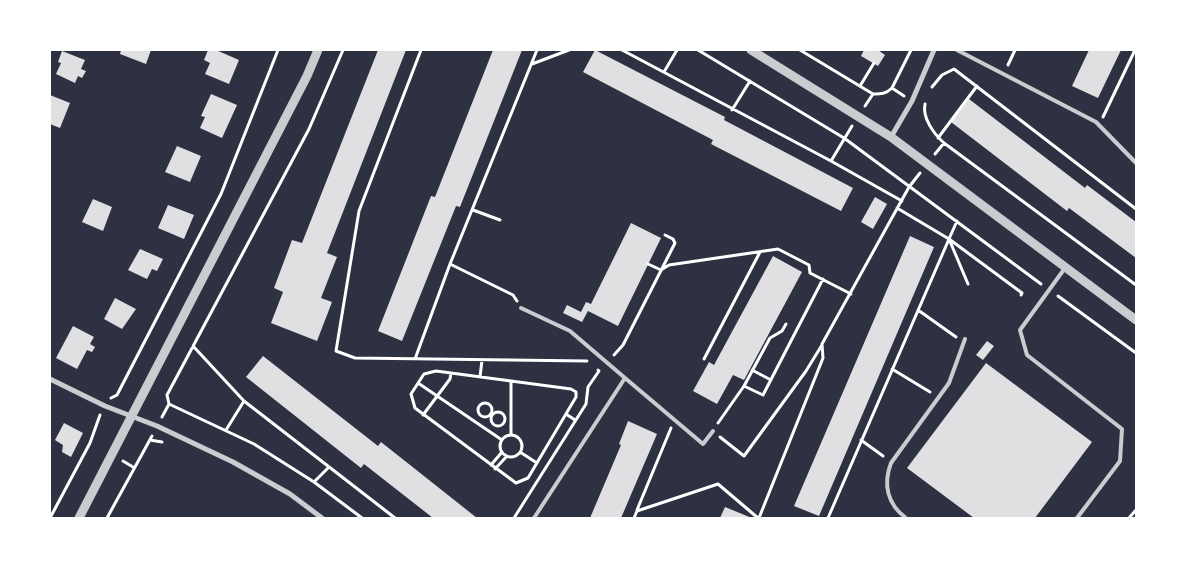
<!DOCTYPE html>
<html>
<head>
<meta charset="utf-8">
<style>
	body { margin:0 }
	#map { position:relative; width:1186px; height:568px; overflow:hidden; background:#2d3142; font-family:Lato,sans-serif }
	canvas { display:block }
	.frame { position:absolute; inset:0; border:51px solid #fff; pointer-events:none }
</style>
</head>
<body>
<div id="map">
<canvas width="1186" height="568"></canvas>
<div class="frame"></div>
</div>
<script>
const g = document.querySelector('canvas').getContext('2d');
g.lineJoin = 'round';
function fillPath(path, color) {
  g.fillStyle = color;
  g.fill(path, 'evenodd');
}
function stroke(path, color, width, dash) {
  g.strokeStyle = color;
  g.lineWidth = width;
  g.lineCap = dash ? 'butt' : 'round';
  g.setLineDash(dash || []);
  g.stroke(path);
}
fillPath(new Path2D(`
	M121,50h30l-5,14 -26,-10z
	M208,50h8l23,10 -10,24 -24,-10 5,-11 -6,-3z
	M378,50h28l-79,203 10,4 -16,41 11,4 -15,39 -46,-18 12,-31 -9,-4 18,-48 10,3z
	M493,50h29l-62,157 -4,-1 -54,135 -24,-10 53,-135 4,1z
	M595,50l130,67 -1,3 129,68 -12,23 -130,-67 2,-4 -130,-68z
	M864,50h14l7,5 -7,11 -17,-10z
	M1089,50h32l-23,48 -26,-12z
	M62,51l23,9 -4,9 5,2 -4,7 -4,-2 -3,7 -19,-9 5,-11 -3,-1z
	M211,94l26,11 -15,33 -22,-10 5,-11 -4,-1z
	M50,95l20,8 -10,25 -10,-4z
	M969,99l116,89 2,-3 49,37v36l-67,-50 -2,3 -116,-89z
	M177,146l24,10 -11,26 -25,-10z
	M875,197l12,7 -14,25 -12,-7z
	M93,199l19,8 -9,24 -21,-9z
	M168,205l26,10 -10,24 -26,-11z
	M631,223l30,15 -43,88 -30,-15 -6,11 -19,-9 4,-8 14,7 5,-10 5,2z
	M910,236l24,11 -115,269 -25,-10z
	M140,249l23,10 -6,12 -5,-2 -5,10 -19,-9z
	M773,256l29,16 -58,108 -11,-5 -16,29 -24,-13 16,-29 5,3z
	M115,298l21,11 -14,20 -18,-10z
	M73,326l21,11 -4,7 5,3 -3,5 -5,-2 -10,19 -21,-11z
	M987,341l7,5 -11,14 -7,-5z
	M263,356l115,90 3,-4 96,76h-44l-69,-54 -3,4 -115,-91z
	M986,363l106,79 -57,76h-61l-67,-50z
	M628,421l29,13 -36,84h-31l31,-73 -2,-1z
	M64,423l19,10 -12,24 -9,-5 1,-7 -8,-5z
	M725,507l27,11h-32z`), '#e0e0e3');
stroke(new Path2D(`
	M421,50l-62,161 -23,140 19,7 232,3
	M622,50l209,111
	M698,50l146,88 197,146
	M800,50l73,44c8,0 13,0 19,-6l19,-38
	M532,64l37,-14
	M1008,65l7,-15
	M664,72l13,-22
	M860,86l14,-23
	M932,87l10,-12 12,-6 182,140
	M892,88l12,8
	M925,104c-3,14 9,30 19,39l192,142
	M865,106l8,-12
	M732,110l18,-29
	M1103,117l32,-67
	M852,126l-21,35 71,40
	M938,138l39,-52
	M935,154l9,-11
	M897,208l52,31 73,54 -1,2
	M473,210l27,10
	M957,221l-8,18 19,45
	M450,264l63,31 4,6
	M648,264l13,6 8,-5 109,-16 31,16 1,8 41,21
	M1058,296l78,57
	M918,310l38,27
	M193,346l51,55
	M614,355l9,-10 52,-102 -2,-4 -8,-4
	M415,359l35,-95 87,-214
	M704,359l56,-107
	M892,369l38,23
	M752,370l19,10
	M436,371l135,18 5,3v5l-48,81 -12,5 -101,-75 -4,-14 13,-20z
	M480,377l2,-17
	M418,383l84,57
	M744,386l19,9 60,-116
	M111,398l6,-3 104,-201 57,-144
	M478 410a7 7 0 1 1 14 0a7 7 0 1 1-14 0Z
	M169,404l85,40 60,38 48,36
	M491 419a7 7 0 1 1 14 0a7 7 0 1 1-14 0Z
	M566,414l9,6
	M423,415l27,-36 1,-6
	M162,417l7,-13 -2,-9 142,-266 34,-79
	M718,423l26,-37 26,-48 12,-7 4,-7
	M226,430l18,-29 151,117
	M500 446a11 11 0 1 1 22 0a11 11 0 1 1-22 0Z
	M511,435v-54
	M720,437l24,19 62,-85 16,-26
	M150,440l12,2
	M861,440l22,16
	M520,452l17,11
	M123,461l10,6
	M491,465l11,-13
	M495,469l12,-13
	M314,482l15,-15
	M637,510l34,-82
	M50,518l40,-75 10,-28
	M107,518l45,-82
	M514,518l72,-114 2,-17 11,-16 -1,-1
	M634,518l3,-7 81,-27 40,34
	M759,518l64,-160 -1,-14 87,-157 11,-14
	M828,518l121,-279
	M1129,518l7,-8`), '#fff', 3);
stroke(new Path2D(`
	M957,50l139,72 40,41
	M1065,268l-45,62 7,25 95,74 -2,32 -43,57
	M521,308l49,23 55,47
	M534,518l91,-140 78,66 10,-13
	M906,518c-19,-14 -23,-34 -15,-55l58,-80 16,-44`), '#caccd0', 4);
stroke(new Path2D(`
	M891,137l21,-36 22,-51
	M50,379l55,27 52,20 76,36 57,32 32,24`), '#caccd0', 5);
stroke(new Path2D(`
	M751,50l140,87 245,183
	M79,518l228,-442 11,-26`), '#caccd0', 9);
</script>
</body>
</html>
